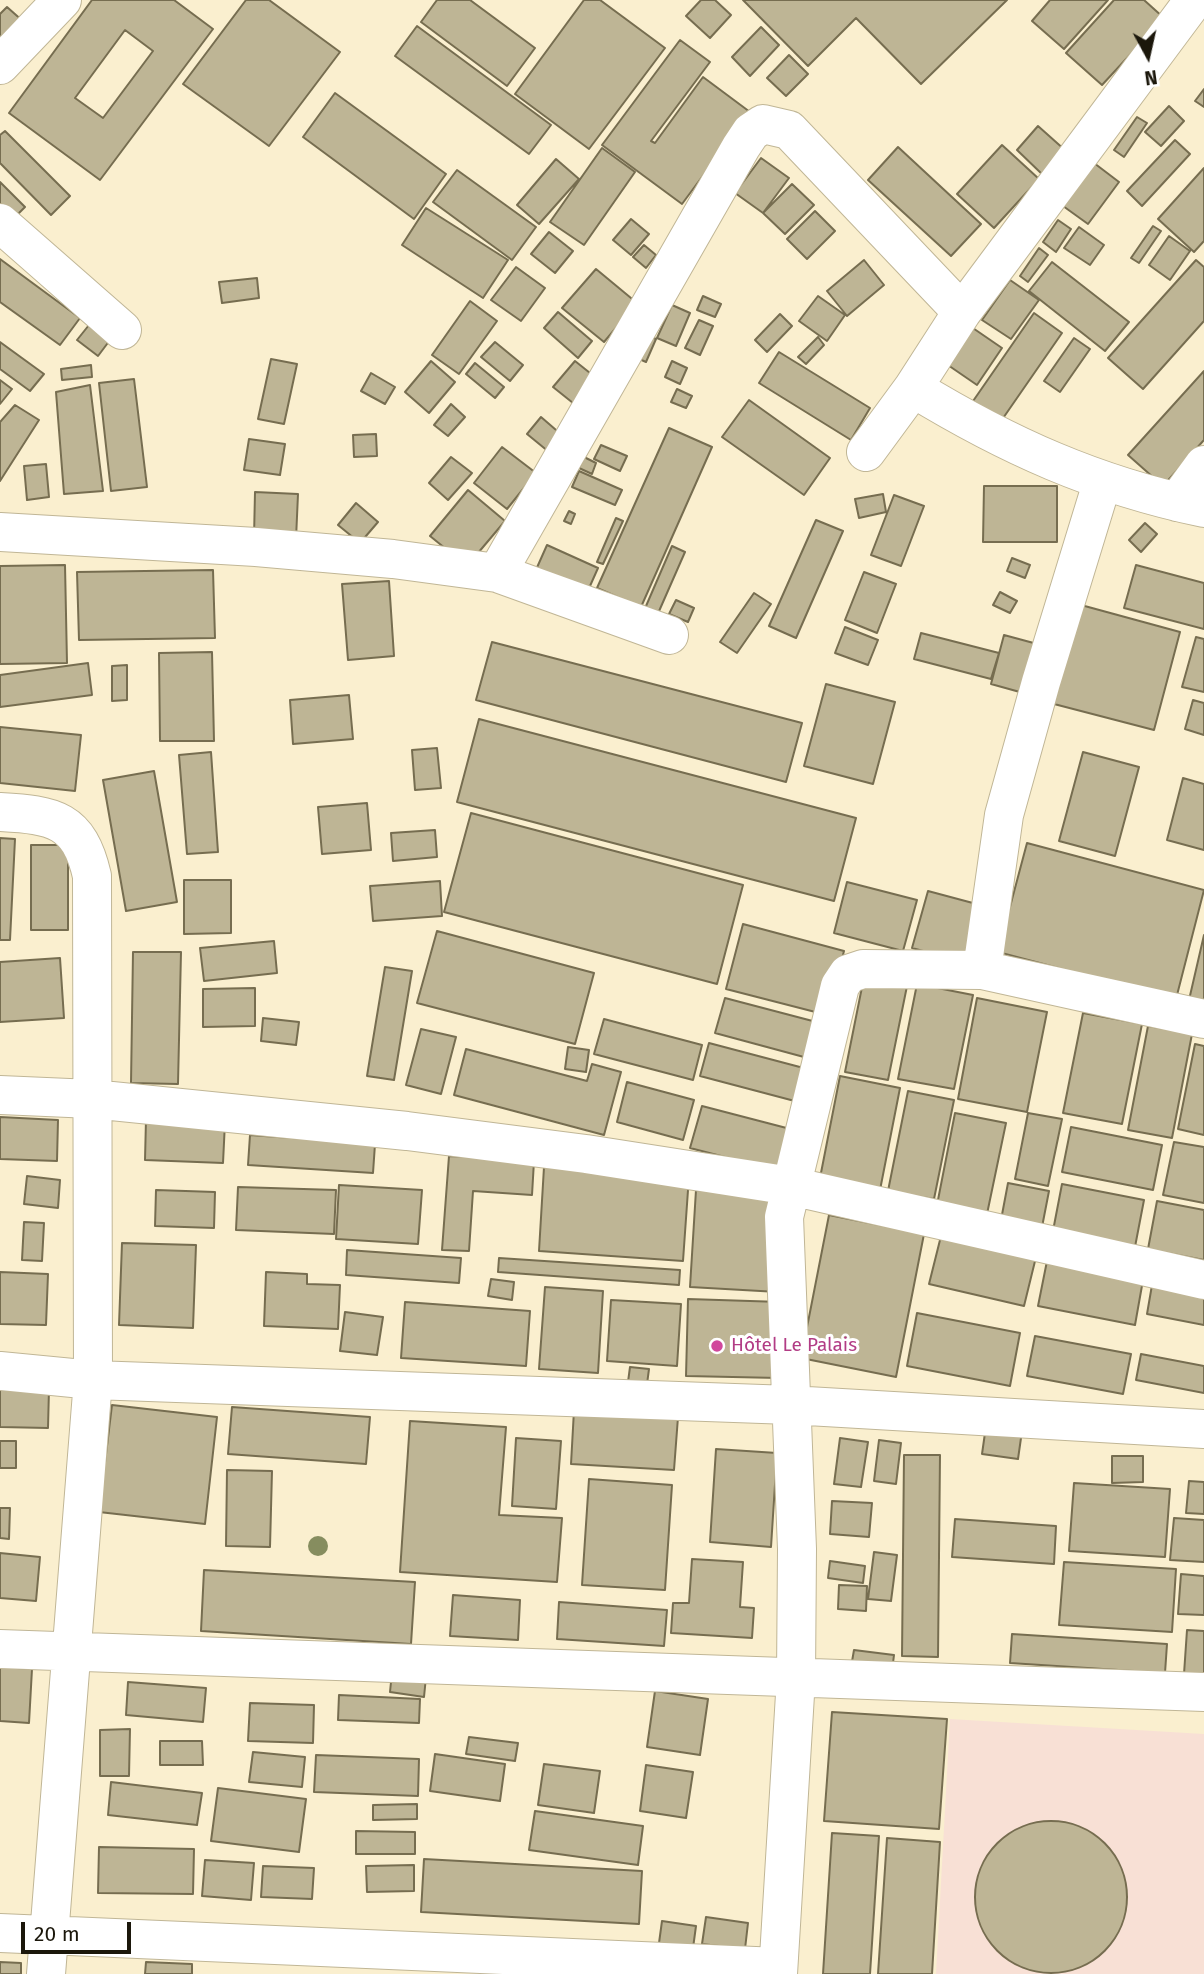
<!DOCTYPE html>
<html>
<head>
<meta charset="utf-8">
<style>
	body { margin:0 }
	#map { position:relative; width:1204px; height:1974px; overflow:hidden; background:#faefcf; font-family:"Fira Sans",sans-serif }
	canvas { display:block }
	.north { position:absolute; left:1113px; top:21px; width:70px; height:70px; -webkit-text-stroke:5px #fff; paint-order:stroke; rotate:172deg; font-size:19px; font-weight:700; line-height:28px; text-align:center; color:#1b170b }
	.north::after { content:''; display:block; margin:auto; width:24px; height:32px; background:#1b170b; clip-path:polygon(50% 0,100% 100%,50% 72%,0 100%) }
	.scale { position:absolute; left:21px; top:1922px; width:110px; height:32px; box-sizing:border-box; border:4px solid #1b170b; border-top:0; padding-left:9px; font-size:21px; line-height:24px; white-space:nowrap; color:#1b170b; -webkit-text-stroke:5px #fff; paint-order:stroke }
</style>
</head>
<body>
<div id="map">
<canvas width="1204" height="1974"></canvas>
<div class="north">N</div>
<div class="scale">20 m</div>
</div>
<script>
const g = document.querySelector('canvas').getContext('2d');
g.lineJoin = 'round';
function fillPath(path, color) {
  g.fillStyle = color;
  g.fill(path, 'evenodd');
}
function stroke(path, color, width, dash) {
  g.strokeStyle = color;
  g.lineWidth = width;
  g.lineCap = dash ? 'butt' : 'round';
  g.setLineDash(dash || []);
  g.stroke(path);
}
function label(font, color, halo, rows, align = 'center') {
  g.font = font + ' "Fira Sans",sans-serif';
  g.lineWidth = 6;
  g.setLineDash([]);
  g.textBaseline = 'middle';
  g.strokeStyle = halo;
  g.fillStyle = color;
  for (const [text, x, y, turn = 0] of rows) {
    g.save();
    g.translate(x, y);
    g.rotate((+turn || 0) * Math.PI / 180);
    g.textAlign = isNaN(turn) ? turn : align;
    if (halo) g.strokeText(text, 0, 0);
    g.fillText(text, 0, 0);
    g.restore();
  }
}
fillPath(new Path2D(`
	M950,1719l254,15v240h-268z`), '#f8e0d5');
const building = new Path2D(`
	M92,0h82l39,29 -113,151 -91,-67zM125,30l28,21 -50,67 -28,-20z
	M246,0h23l71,52 -71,94 -86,-62z
	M437,0h33l65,48 -28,38 -86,-64z
	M584,0h16l65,48 -76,101 -74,-55z
	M701,0h14l16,15 -21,23 -24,-22z
	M743,0h264l-86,84 -65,-66 -48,48z
	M1050,0h58l-44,49 -32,-28z
	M1114,0h30l20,18 -62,67 -36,-32z
	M7,7l18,16 -25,25v-34z
	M417,26l134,99 -22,29 -134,-98z
	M761,27l18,18 -29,31 -18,-19z
	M680,40l30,22 -59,79 4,2 48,-66 47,35 -68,92 -80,-59z
	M789,55l19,19 -22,22 -19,-18z
	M1204,89v18l-9,-6z
	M335,93l111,81 -32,45 -111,-82z
	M1169,106l15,15 -23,25 -16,-14z
	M1137,117l10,6 -23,34 -10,-7z
	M1038,126l28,25 -22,25 -27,-26z
	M5,131l65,65 -19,19 -51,-52v-28z
	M1175,140l15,14 -48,52 -15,-15z
	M1002,145l37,34 -45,49 -37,-34z
	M898,147l83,77 -30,32 -83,-76z
	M602,148l33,24 -51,73 -34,-23z
	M761,158l28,20 -26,35 -28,-20z
	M556,159l23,20 -40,45 -22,-19z
	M1094,163l25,19 -31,42 -25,-18z
	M1204,168v73l-10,11 -36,-33z
	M457,170l79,57 -24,33 -79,-58z
	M0,182l25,25 -18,18 -7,-7z
	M792,184l22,21 -29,29 -22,-21z
	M426,208l82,52 -25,38 -81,-53z
	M815,211l20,20 -28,28 -20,-20z
	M631,219l18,15 -18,21 -18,-15z
	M1058,220l13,9 -15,23 -13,-10z
	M1153,226l8,5 -22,32 -8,-5z
	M1079,227l25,18 -14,20 -26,-17z
	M549,232l24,19 -18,22 -24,-19z
	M1169,236l21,15 -20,29 -21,-15z
	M644,245l12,10 -10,13 -13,-11z
	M1039,248l9,7 -20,27 -8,-6z
	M0,259l80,59 -20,27 -60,-43z
	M864,260l20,25 -37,31 -20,-25z
	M1196,260l8,7v54l-61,68 -35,-31z
	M1052,262l77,60 -24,29 -76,-60z
	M516,267l29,21 -24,33 -30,-21z
	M596,269l41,34 -33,39 -42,-34z
	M257,278l2,20 -37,5 -3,-21z
	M1010,280l29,20 -28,39 -29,-19z
	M703,296l18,8 -6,13 -18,-7z
	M818,296l27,19 -18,26 -28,-20z
	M470,301l27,20 -38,53 -27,-19z
	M672,305l18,8 -14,33 -19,-8z
	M558,312l34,29 -14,17 -34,-30z
	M1034,313l28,20 -63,91 -28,-20z
	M780,314l12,12 -25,26 -12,-12z
	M699,320l14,6 -13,29 -15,-7z
	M967,324l35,24 -25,37 -35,-24z
	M89,325l21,15 -12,16 -21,-16z
	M638,331l18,8 -10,23 -18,-8z
	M818,337l6,8 -18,19 -8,-7z
	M1074,338l16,11 -30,43 -16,-11z
	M0,342l44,32 -14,17 -30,-22z
	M495,342l28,23 -13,16 -29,-24z
	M779,352l91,56 -19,32 -92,-57z
	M271,359l26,5 -13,60 -26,-5z
	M431,361l24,21 -26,31 -24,-21z
	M575,361l20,16 -22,26 -20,-16z
	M672,361l15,7 -7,16 -15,-7z
	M475,363l29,24 -9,11 -29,-24z
	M91,365l1,12 -30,3 -1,-11z
	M1204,371v69l-41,46 -35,-31z
	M371,373l24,14 -10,17 -24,-13z
	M134,379l13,108 -36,4 -12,-108z
	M0,380l12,9 -12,15z
	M90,385l13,106 -39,3 -8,-102z
	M677,389l15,7 -6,12 -15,-6z
	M749,400l81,58 -26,37 -82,-58z
	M451,404l14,13 -17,19 -14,-11z
	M15,405l24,15 -39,61v-59z
	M541,417l22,19 -14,16 -22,-18z
	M669,428l43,19 -71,160 -44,-19z
	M376,434l1,22 -23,1 -1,-22z
	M249,439l36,5 -5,31 -36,-5z
	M601,445l26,11 -7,15 -26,-12z
	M502,447l34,26 -29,36 -33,-26z
	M451,457l21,16 -24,27 -19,-17z
	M584,457l12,6 -4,11 -13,-6z
	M46,464l3,33 -22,3 -3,-34z
	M579,471l43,19 -7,15 -43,-18z
	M984,486h73v56h-74z
	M468,490l37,31 -38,45 -37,-30z
	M255,492l43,2 -2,45 -42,-2z
	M883,494l3,18 -27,6 -4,-19z
	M894,495l30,11 -23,60 -30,-11z
	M356,503l22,19 -18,21 -22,-18z
	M569,511l6,3 -4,10 -7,-3z
	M616,518l7,3 -20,43 -6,-2z
	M816,520l27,11 -47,107 -27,-12z
	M1145,523l12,11 -16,18 -12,-12z
	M547,545l51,23 -12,27 -51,-23z
	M672,546l13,6 -29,66 -13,-5z
	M1012,558l18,7 -5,13 -18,-7z
	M65,565l2,98 -67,1v-98z
	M1136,565l68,18v46l-80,-21z
	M213,570l2,68 -136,2 -2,-68z
	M864,572l32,12 -19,49 -32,-13z
	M389,581l5,75 -46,4 -6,-76z
	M1000,592l17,9 -7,12 -17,-8z
	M754,593l17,11 -34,49 -17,-11z
	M676,600l18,8 -6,14 -19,-8z
	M1081,605l99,27 -26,98 -100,-26z
	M845,627l33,13 -10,25 -33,-12z
	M921,633l78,20 -8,26 -77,-20z
	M1004,635l37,10 -14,49 -36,-10z
	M1196,637l8,2v53l-22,-5z
	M492,642l310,81 -16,59 -310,-82z
	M212,652l2,89h-54l-1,-88z
	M88,663l4,32 -92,12v-32z
	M127,665v35l-15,1v-35z
	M826,684l69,18 -22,82 -69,-18z
	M349,695l4,44 -60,5 -3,-44z
	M1193,700l11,3v32l-19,-6z
	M479,719l377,99 -22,83 -377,-99z
	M0,727l81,8 -6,56 -75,-8z
	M437,748l4,40 -26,2 -3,-40z
	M211,752l7,100 -31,2 -8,-99z
	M1083,752l56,15 -24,89 -56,-15z
	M154,771l23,131 -51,9 -23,-131z
	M1183,778l21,6v66l-37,-10z
	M367,803l4,47 -49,4 -4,-47z
	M471,813l272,72 -26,99 -273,-72z
	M435,830l2,27 -44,4 -2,-28z
	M0,838l15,1 -5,101h-10z
	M1027,843l177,47 -28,109 -178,-47z
	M31,845h37v85h-37z
	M184,880h47v53l-47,1z
	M440,881l2,35 -69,5 -3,-35z
	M847,882l70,18 -14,51 -69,-18z
	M928,891l56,15 -16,57 -56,-15z
	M743,924l101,27 -17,64 -101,-26z
	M437,931l157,42 -19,71 -158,-41z
	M1204,935v69l-15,-4z
	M274,941l3,32 -73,8 -4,-33z
	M133,952h48l-3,132 -47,-1z
	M60,958l4,60 -64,4v-60z
	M385,967l27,4 -18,109 -27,-4z
	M864,977l43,9 -19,94 -43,-8z
	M917,984l56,11 -19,94 -56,-10z
	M255,988v38l-52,1v-38z
	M725,998l99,26 -9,36 -100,-27z
	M977,998l70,14 -20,100 -69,-13z
	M1083,1013l59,11 -20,100 -59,-11z
	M263,1018l36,4 -3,23 -35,-4z
	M604,1019l98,26 -9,35 -99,-26z
	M1148,1026l44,8 -20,104 -44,-8z
	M421,1029l35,8 -15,57 -35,-9z
	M709,1043l106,28 -9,33 -106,-28z
	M1195,1044l9,2v89l-26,-6z
	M568,1047l21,3 -3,22 -21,-3z
	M466,1049l121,32 5,-17 29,8 -17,63 -150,-40z
	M840,1076l60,12 -20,102 -60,-12z
	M627,1082l67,18 -11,40 -66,-18z
	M908,1091l46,9 -20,99 -46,-8z
	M702,1106l96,25 -11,42 -97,-25z
	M955,1113l51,10 -19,91 -50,-9z
	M1028,1113l34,6 -14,67 -33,-7z
	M0,1117l58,3 -1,41 -57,-2z
	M146,1119l79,3 -2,41 -78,-3z
	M1071,1127l91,18 -9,45 -91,-18z
	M250,1135l125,9 -2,29 -125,-8z
	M1174,1142l30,5v56l-41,-8z
	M449,1156l85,5 -2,34 -59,-4 -4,60 -27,-1z
	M544,1167l145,9 -6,85 -144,-10z
	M27,1176l33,4 -2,28 -34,-4z
	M1008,1183l41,8 -7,36 -41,-7z
	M1062,1184l82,16 -10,52 -82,-16z
	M339,1185l83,5 -4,54 -82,-5z
	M238,1187l98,3 -2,44 -98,-4z
	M156,1190l59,2 -1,36 -59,-2z
	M696,1190l87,5 -5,97 -88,-5z
	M1157,1201l47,9v50l-56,-11z
	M829,1215l95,19 -28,143 -95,-19z
	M24,1222l20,1 -2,38 -20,-1z
	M941,1236l95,21 -12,49 -95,-22z
	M122,1243l74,2 -3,83 -74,-3z
	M347,1250l114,8 -2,25 -113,-8z
	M499,1258l181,12 -1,15 -181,-13z
	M1047,1261l96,19 -8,45 -97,-19z
	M0,1272l48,2 -2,51 -46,-1z
	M266,1272l41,2v10l33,1 -2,44 -74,-3z
	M491,1279l23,3 -2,18 -24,-4z
	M1152,1285l52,11v29l-57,-11z
	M545,1287l58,4 -5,82 -59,-4z
	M688,1299l93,3 -2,76 -93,-2z
	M611,1300l70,4 -4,62 -70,-5z
	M405,1302l125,9 -4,55 -125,-8z
	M345,1312l38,5 -6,38 -37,-4z
	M917,1313l103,20 -10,53 -103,-20z
	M1035,1336l96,18 -8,40 -96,-18z
	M1141,1354l63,12v27l-68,-13z
	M630,1367l19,2 -2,15 -19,-2z
	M0,1387l49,2 -1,39 -48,-1z
	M112,1405l105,12 -12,107 -106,-12z
	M232,1407l138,10 -4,47 -138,-10z
	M574,1410l104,7 -4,53 -103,-6z
	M410,1421l96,6 -7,88 63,3 -5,64 -157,-10z
	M986,1426l36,5 -4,28 -36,-5z
	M516,1438l45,3 -5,68 -44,-3z
	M840,1438l28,4 -7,45 -27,-3z
	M879,1440l22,3 -5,41 -22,-3z
	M0,1441h16v27h-16z
	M716,1449l61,4 -6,94 -61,-5z
	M904,1455h36l-2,202 -36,-1z
	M1112,1456h31v26l-31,1z
	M227,1470l45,1 -2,76 -44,-1z
	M589,1479l83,6 -7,105 -83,-5z
	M1189,1481l15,1v32l-18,-1z
	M1074,1483l96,6 -5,68 -96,-6z
	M832,1501l40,2 -3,34 -39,-3z
	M0,1508h10l-1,31 -9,-1z
	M1174,1518l30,2v42l-34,-2z
	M955,1519l101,7 -2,38 -102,-7z
	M874,1552l23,3 -6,46 -23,-2z
	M0,1553l40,4 -4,44 -36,-3z
	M692,1559l51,3 -3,45 14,1 -2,30 -81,-5 2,-30h16z
	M830,1561l35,5 -2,17 -35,-5z
	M1064,1562l112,7 -4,63 -113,-7z
	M204,1570l211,12 -4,62 -210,-13z
	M1181,1574l23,2v39l-26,-1z
	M839,1585l28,1 -1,25 -28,-2z
	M453,1595l67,5 -2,40 -68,-4z
	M559,1602l108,8 -3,36 -107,-7z
	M1187,1630l17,1v45l-20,-2z
	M1012,1634l155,10 -2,29 -155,-10z
	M854,1650l40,5 -3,24 -41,-6z
	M0,1667l32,2 -3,54 -29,-2z
	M392,1672l34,5 -2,20 -34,-5z
	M128,1682l78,6 -3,34 -77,-7z
	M655,1691l53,8 -8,56 -53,-8z
	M339,1695l81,4 -1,24 -81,-3z
	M250,1703l64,2 -1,38 -65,-2z
	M832,1712l115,7 -8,110 -115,-8z
	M130,1729l-1,47h-29v-46z
	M469,1737l49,6 -3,18 -49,-7z
	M160,1741h42l1,24h-43z
	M253,1752l52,5 -3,30 -53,-5z
	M435,1754l70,10 -5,37 -70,-10z
	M316,1755l103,4 -1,37 -104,-4z
	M544,1764l56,7 -6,42 -56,-8z
	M646,1765l47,7 -7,46 -46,-7z
	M111,1782l91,11 -5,32 -89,-10z
	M218,1788l88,11 -7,53 -88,-11z
	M417,1804v15l-44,1v-15z
	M535,1811l108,15 -5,39 -109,-15z
	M975 1897a76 76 0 1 1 152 0a76 76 0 1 1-152 0Z
	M356,1831l59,1v22h-59z
	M832,1833l47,3 -9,138h-47z
	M887,1838l53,4 -8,132h-54z
	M99,1847l95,2 -1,45 -95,-1z
	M424,1859l218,12 -3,53 -218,-12z
	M205,1860l49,3 -3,37 -49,-4z
	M414,1865v26l-47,1 -1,-26z
	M263,1866l51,2 -2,31 -51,-2z
	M706,1917l42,6 -3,26 -43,-5z
	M662,1921l34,5 -3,22 -34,-5z
	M0,1962l21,1v11h-21z
	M146,1962l46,2v10h-47z`);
fillPath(building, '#beb595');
stroke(building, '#766d50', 2);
const minor = new Path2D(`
	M0,65l62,-65
	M0,223l122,107
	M913,388c95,58 182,97 291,120
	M866,452l47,-64 49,-76 232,-312
	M1177,502l27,-37
	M0,532l256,15 137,12 104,14 172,62
	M497,573l244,-426 10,-15 12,-8 26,6 173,182
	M0,812c54,3 79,7 92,64l1,504 -47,594
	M982,970l22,-155 37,-133 61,-199
	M0,1095l92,4 315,32 179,23 205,32 413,94
	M0,1371l93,9 697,25 414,24
	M0,1649l1204,43
	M0,1933l778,34
	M778,1974l18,-296 1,-129 -13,-332 56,-231 8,-12 15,-5 119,1 222,49`);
stroke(minor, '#c0b696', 40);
stroke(minor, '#fff', 38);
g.fillStyle = '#868d5f';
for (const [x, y] of [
	[318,1546]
]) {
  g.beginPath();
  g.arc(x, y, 10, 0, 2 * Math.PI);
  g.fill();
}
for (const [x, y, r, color] of [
	[717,1346,7,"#d1479c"]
]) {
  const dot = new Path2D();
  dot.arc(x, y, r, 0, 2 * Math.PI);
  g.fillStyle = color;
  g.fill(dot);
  stroke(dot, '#fff', 2.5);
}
label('19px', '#b23c85', '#fff', [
	["Hôtel Le Palais",731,1346]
], 'left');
</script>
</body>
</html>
